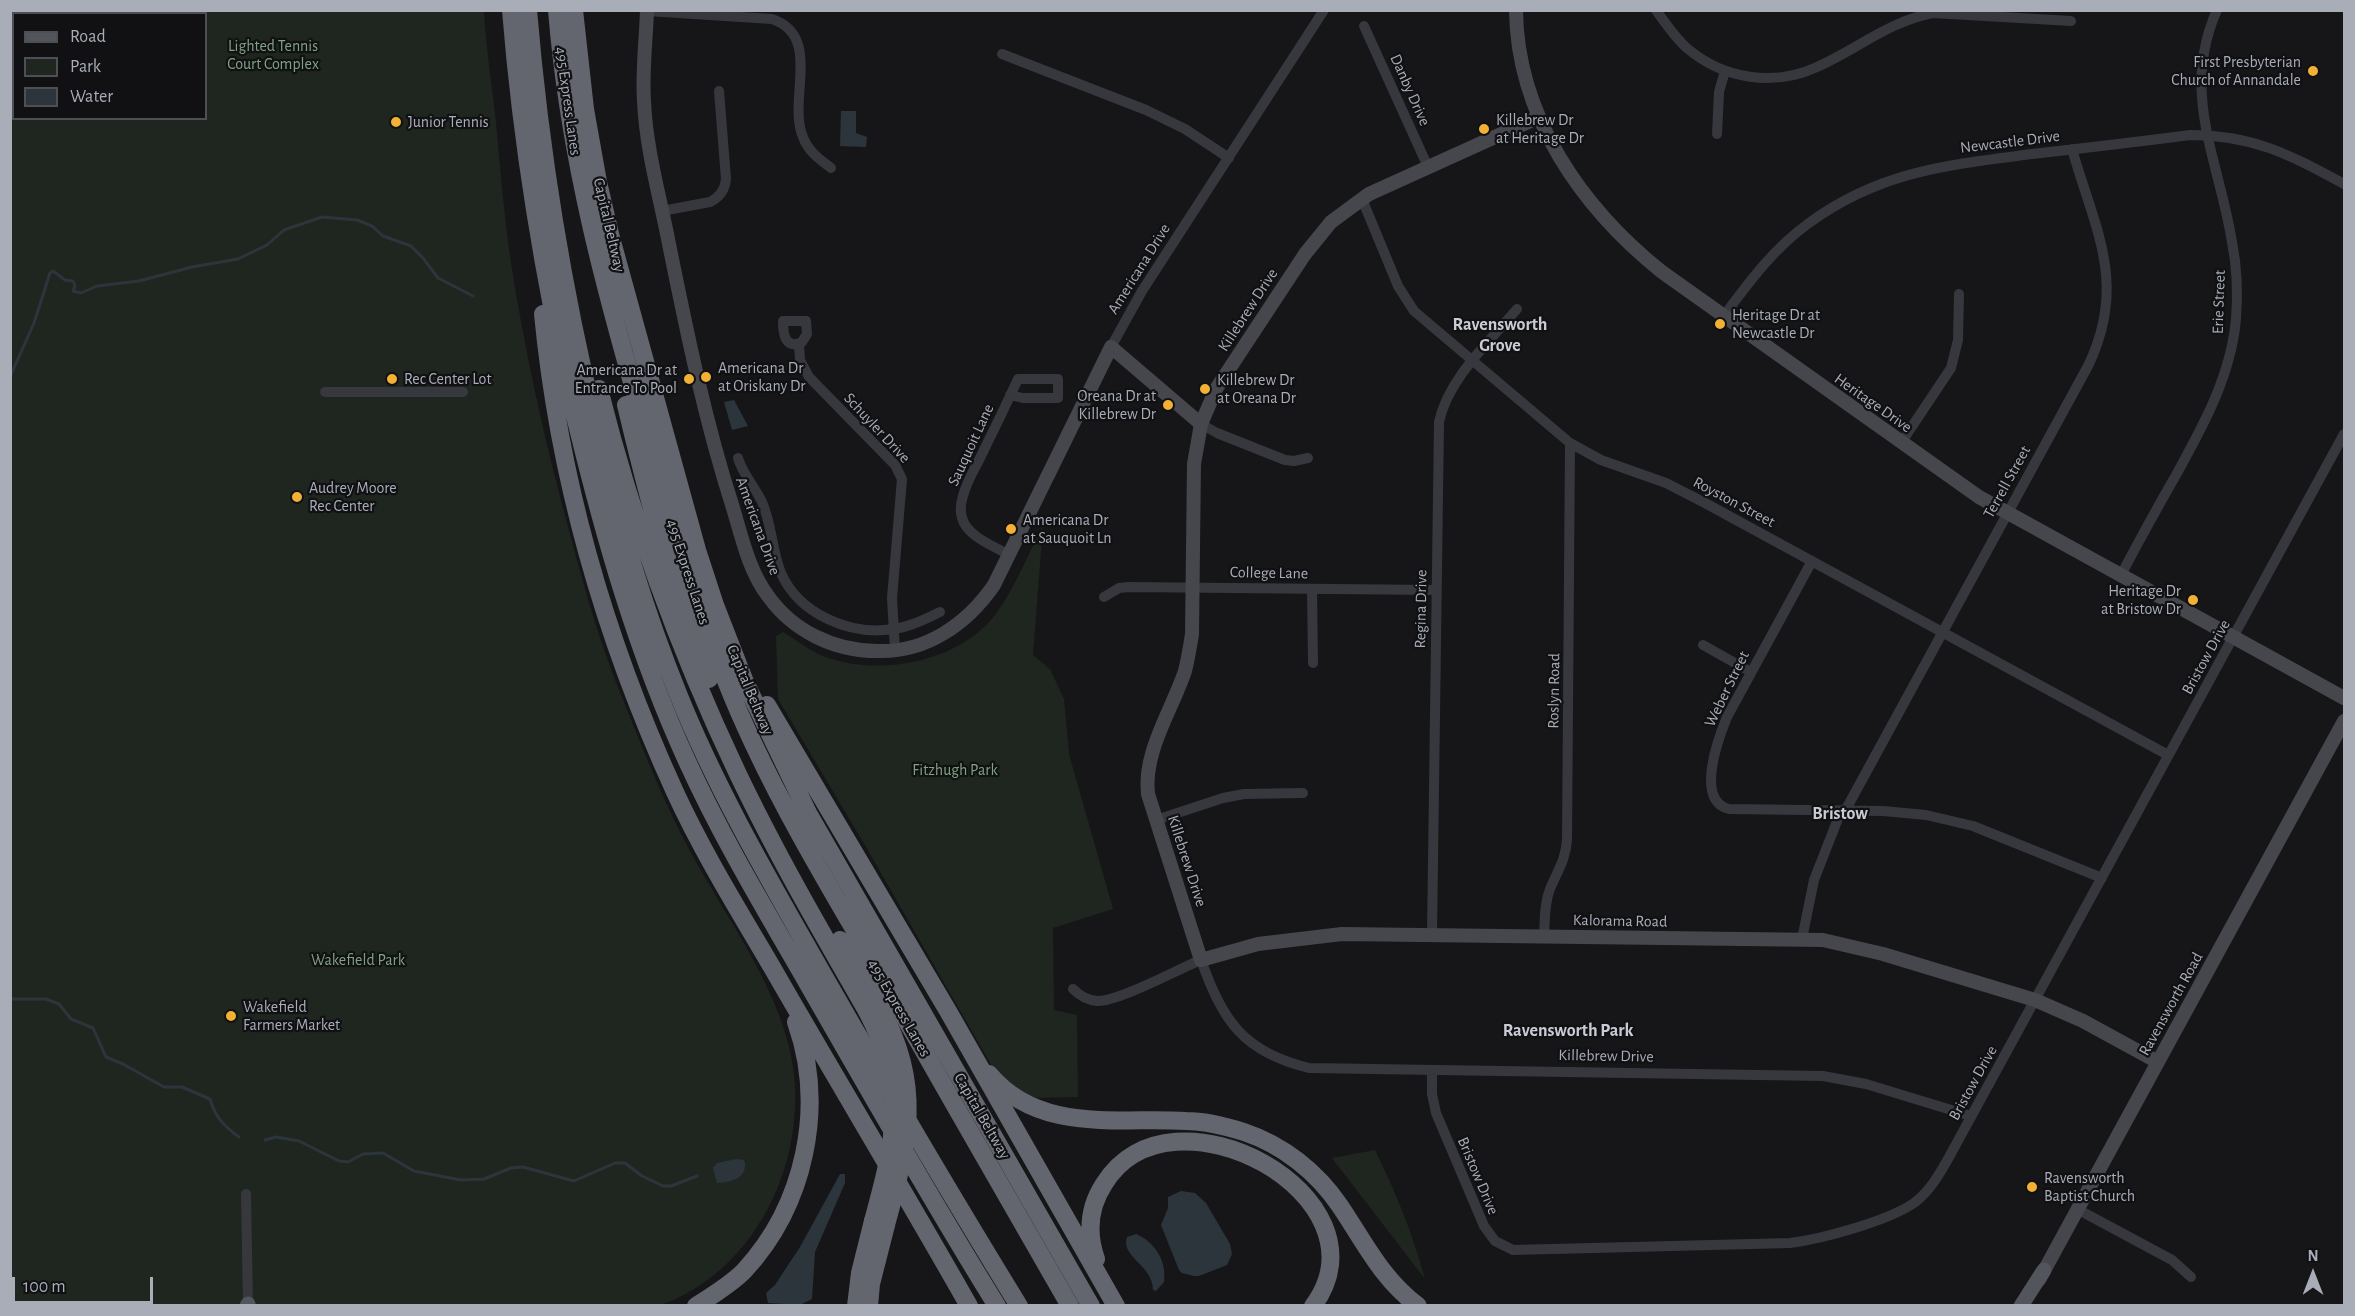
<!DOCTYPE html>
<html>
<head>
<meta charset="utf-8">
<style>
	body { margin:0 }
	#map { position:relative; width:2355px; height:1316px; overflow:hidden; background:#161618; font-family:"Alegreya Sans",sans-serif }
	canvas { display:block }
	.frame { position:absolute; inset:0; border:12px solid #a8adb8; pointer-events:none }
	.legend { position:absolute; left:12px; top:12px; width:195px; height:108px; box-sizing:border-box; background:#111113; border:2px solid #4d4f55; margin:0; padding:8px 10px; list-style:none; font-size:18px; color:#a8adb8 }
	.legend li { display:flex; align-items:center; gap:12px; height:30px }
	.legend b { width:30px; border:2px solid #4d4f55 }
	.north { position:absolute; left:2283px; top:1244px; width:60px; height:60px; -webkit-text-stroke:4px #111113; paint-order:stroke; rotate:0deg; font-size:16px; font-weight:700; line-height:24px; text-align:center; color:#a8adb8 }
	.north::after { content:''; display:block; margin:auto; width:21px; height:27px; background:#a8adb8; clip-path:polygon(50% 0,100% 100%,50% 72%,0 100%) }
	.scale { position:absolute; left:12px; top:1277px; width:141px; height:27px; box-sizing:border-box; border:3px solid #a8adb8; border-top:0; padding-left:8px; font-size:18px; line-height:21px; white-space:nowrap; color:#a8adb8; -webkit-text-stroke:4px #111113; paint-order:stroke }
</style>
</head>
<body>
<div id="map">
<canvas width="2355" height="1316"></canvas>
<div class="frame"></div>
<ul class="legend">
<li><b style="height:8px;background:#53555c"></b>Road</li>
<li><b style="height:16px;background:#1e261f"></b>Park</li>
<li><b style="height:16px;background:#2c353c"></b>Water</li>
</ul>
<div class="north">N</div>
<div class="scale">100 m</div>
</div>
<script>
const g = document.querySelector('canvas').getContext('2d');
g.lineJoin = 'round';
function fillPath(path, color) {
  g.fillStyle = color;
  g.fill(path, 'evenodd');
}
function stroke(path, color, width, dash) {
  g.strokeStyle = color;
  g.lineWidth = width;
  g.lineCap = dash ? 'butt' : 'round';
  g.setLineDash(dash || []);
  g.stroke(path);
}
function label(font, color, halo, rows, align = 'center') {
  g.font = font + ' "Alegreya Sans",sans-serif';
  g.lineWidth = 4.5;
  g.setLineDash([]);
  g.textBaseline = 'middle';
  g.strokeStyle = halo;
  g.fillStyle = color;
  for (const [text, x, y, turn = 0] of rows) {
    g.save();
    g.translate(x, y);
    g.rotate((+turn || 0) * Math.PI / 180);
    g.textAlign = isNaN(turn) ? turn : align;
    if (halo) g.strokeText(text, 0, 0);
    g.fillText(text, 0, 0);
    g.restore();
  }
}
fillPath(new Path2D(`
	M10,11h474c2,37 8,75 12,112 4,45 8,90 14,134 14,90 34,181 58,270 16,59 32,119 56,175 20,50 40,101 66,149 37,69 95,143 104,223 10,96 -42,200 -136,232l-647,-1zM14,14h192v104h-192z
	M1043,525l-10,130 17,14 14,30 5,55 44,155 -60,19 1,82 23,5 1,82 -46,1 -23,-15 -16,-15 -127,-221 -88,-148 -2,-63 7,-4c12,7 23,16 35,22 57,25 144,9 180,-43 18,-26 31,-58 45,-86z
	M1375,1150c21,43 38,84 50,129l-93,-121z`), '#1e261f');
fillPath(new Path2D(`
	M841,111h15v22l11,4 -1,10 -26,-1z
	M734,400l14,26 -16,4 -8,-28z
	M736,1159l8,1 1,3c1,16 -14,19 -28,20l-4,-15 4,-5z
	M840,1174h5v9l-30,69 -3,47 -12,6 -32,-2 -2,-10 9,-8 25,-38z
	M1181,1191l14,2 11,10 24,41 2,10 -5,11 -28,11h-5l-12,-3 -3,-3 -18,-45 7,-17v-11z
	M1136,1234c19,8 31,27 28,48l-8,9 -3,-1c0,-25 -33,-33 -26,-53z`), '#2c353c');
stroke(new Path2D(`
	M10,377l24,-54 16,-50 3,-2 12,9 8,1 2,5 -2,5 8,2 16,-7 42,-5 53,-14 46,-8 29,-14 17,-15 38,-13 35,3 15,6 11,10 28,10 12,12 15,20 35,18
	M10,999h36l13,5 12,15 22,9 13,29 17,7 41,23h18l28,12c5,18 14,27 29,38
	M265,1140l11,-3 23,4 40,20 9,1 15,-8 20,-1 31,18 47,9 23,-1 27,-11 12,-1 51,14 41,-18h10l17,13 21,10h8l26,-10`), '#2c353c', 3);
stroke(new Path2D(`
	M34,14v-4
	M10,76l4,-7`), '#2c353c', 16);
stroke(new Path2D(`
	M1656,10c10,14 19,28 32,39 36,30 86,38 129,18 40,-18 73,-46 116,-54l138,8
	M647,11l125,8c51,17 15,81 31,118 5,14 16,22 28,31
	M1364,26l64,141
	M1002,54l144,56 39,19 44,29
	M1717,134l2,-42 6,-21
	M1362,199l36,87 16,25 156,132 31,17 65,23 39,20 463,252
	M662,211l48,-9c10,-5 15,-12 16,-23l-7,-88
	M1723,317c26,-35 51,-69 86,-94 71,-52 139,-58 223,-69 53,-6 105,-12 158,-19 64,0 100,20 154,49
	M783,321h23l1,13 -5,8c-17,8 -19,-8 -19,-21z
	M799,344l1,16 9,17 86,88 7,14 -10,119 3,52
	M1111,347l31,-56 182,-281
	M325,392h138
	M1201,424l16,9 68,27 9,1 14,-3
	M1901,443l50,-75 7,-28 1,-46
	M738,458c5,17 17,29 24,44 10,23 10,49 19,71 18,41 69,63 112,56 17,-2 32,-10 47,-17
	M1009,555c-15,-9 -36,-16 -45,-32 -4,-8 -4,-18 -1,-27 3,-13 11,-26 17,-38 13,-26 26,-53 38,-79h40v19h-35l-13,-3
	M1812,561l-85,156c-9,22 -32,84 2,92l154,2 43,4 47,11 129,52
	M2121,575c18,-34 36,-67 55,-100 27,-49 55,-99 60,-156 2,-26 1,-52 -4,-77 -13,-82 -52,-149 -15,-232
	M1312,589l1,74
	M1104,597l15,-9 10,-1 307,3
	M1703,645l48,27
	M1845,811l243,-445c40,-83 7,-136 -16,-217
	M1156,820l67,-22 21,-4 59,-1
	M1432,935l7,-513c9,-43 50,-80 78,-113
	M1544,936c1,-15 0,-32 6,-47 7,-17 16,-30 17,-49l3,-397
	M1802,939l12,-59 27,-69
	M1073,989c7,7 14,11 24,12 21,1 81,-32 104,-41 22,61 42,92 108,108l514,8 43,8 105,32
	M1432,1070v24l4,19 48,113 11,15 18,9 277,-7c32,-4 98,-22 124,-40 15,-11 25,-28 34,-44l396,-725
	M246,1194l2,112
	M2077,1209l95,51 19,17`), '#37383d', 10);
stroke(new Path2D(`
	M647,10c-1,31 -5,61 -3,91 2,48 16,96 25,143 18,89 36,177 64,264 9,30 16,63 35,88 25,35 66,55 109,55 49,2 90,-27 117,-66l117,-238 90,77
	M1516,10c1,106 66,198 146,262l317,225 365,201
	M1539,117l-170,77 -38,28 -26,32 -89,135 -15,35 -7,40 -2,170c-2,13 -4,25 -7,37 -13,39 -42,81 -37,123l53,166 57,-16 84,-10 481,6 60,14 152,46 48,21 75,41
	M2039,1280l305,-559`), '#45474d', 14);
stroke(new Path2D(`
	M247,1306l1,-2
	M2021,1306l23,-36`), '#53555c', 15);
stroke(new Path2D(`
	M511,10c11,139 34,275 65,410 28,116 61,232 111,341 35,77 79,150 121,223 62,108 123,216 189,322
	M528,10c12,143 34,278 68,417 21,92 48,183 83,269 40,99 94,190 146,282 63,110 127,219 194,328
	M557,10c12,151 51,291 93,435 29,102 58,204 104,300 37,79 83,154 126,229 63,111 126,221 190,332
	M574,10l11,99 13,73 13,56 86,312 18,55 30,77 63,131 283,493
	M543,314c16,167 62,325 132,478 28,61 64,119 98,177 65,113 132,224 196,337
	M599,389c33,131 80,261 138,383 39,82 85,161 130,239
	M626,405c22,93 46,185 83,274
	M767,705l181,306 168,295
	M840,940l39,65
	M989,1074c50,60 129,43 197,47 19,0 39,5 58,11 39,13 73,40 96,74 25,37 41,72 78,100
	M1096,1259c-9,-26 -7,-52 8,-75 66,-109 290,13 209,122
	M696,1306c17,-11 34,-21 48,-35 61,-66 82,-164 52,-249
	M856,1306l4,-33 13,-52
	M869,1306l2,-22 15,-59`), '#63666e', 18);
stroke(new Path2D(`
	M879,1005c44,82 30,135 7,220
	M867,1011c41,79 28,129 6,210`), '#63666e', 18);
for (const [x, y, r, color] of [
	[2313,71,6,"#f2b134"],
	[396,122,6,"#f2b134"],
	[1484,129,6,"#f2b134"],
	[1720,324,6,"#f2b134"],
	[706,377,6,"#f2b134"],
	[392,379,6,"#f2b134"],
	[689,379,6,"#f2b134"],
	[1205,389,6,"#f2b134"],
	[1168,405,6,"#f2b134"],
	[297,497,6,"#f2b134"],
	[1011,529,6,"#f2b134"],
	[2193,600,6,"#f2b134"],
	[231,1016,6,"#f2b134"],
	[2032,1187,6,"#f2b134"]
]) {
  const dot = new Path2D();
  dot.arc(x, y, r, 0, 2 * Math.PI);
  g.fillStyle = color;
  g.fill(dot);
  stroke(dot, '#111113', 2);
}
label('16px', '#7fa381', '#111113', [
	["Lighted Tennis",273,46],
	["Court Complex",273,64],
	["Fitzhugh Park",955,770],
	["Wakefield Park",358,960]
]);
label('16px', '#a8adb8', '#111113', [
	["First Presbyterian",2301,62,"right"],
	["Church of Annandale",2301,80,"right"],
	["Killebrew Dr",1496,120],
	["at Heritage Dr",1496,138],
	["Junior Tennis",408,122],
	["Heritage Dr at",1732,315],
	["Newcastle Dr",1732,333],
	["Americana Dr",718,368],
	["at Oriskany Dr",718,386],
	["Americana Dr at",677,370,"right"],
	["Entrance To Pool",677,388,"right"],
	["Rec Center Lot",404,379],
	["Killebrew Dr",1217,380],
	["at Oreana Dr",1217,398],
	["Oreana Dr at",1156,396,"right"],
	["Killebrew Dr",1156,414,"right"],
	["Audrey Moore",309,488],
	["Rec Center",309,506],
	["Americana Dr",1023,520],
	["at Sauquoit Ln",1023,538],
	["Heritage Dr",2181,591,"right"],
	["at Bristow Dr",2181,609,"right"],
	["Wakefield",243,1007],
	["Farmers Market",243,1025],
	["Ravensworth",2044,1178],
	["Baptist Church",2044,1196]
], 'left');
label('16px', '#a8adb8', '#111113', [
	["Danby Drive",1410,90,66],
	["495 Express Lanes",568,101,82],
	["Newcastle Drive",2010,142,-7],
	["Capital Beltway",609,225,77],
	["Americana Drive",1139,269,-58],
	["Erie Street",2219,302,-88],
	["Killebrew Drive",1248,310,-57],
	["Heritage Drive",1873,403,35],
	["Schuyler Drive",877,428,47],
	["Sauquoit Lane",971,445,-65],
	["Terrell Street",2007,482,-61],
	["Royston Street",1734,502,28],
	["Americana Drive",758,526,70],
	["495 Express Lanes",688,572,72],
	["College Lane",1269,573,1],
	["Regina Drive",1421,609,-89],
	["Bristow Drive",2206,657,-61],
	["Weber Street",1727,689,-64],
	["Capital Beltway",750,690,67],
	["Roslyn Road",1554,691,-89],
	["Killebrew Drive",1187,861,72],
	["Kalorama Road",1620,921,1],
	["Ravensworth Road",2171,1004,-61],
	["495 Express Lanes",899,1008,60],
	["Killebrew Drive",1606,1056,1],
	["Bristow Drive",1973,1083,-61],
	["Capital Beltway",982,1116,60],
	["Bristow Drive",1478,1176,67]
]);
label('bold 18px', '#c9ccd4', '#111113', [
	["Ravensworth",1500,325],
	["Grove",1500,346],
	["Bristow",1840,814],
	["Ravensworth Park",1568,1031]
]);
</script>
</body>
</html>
